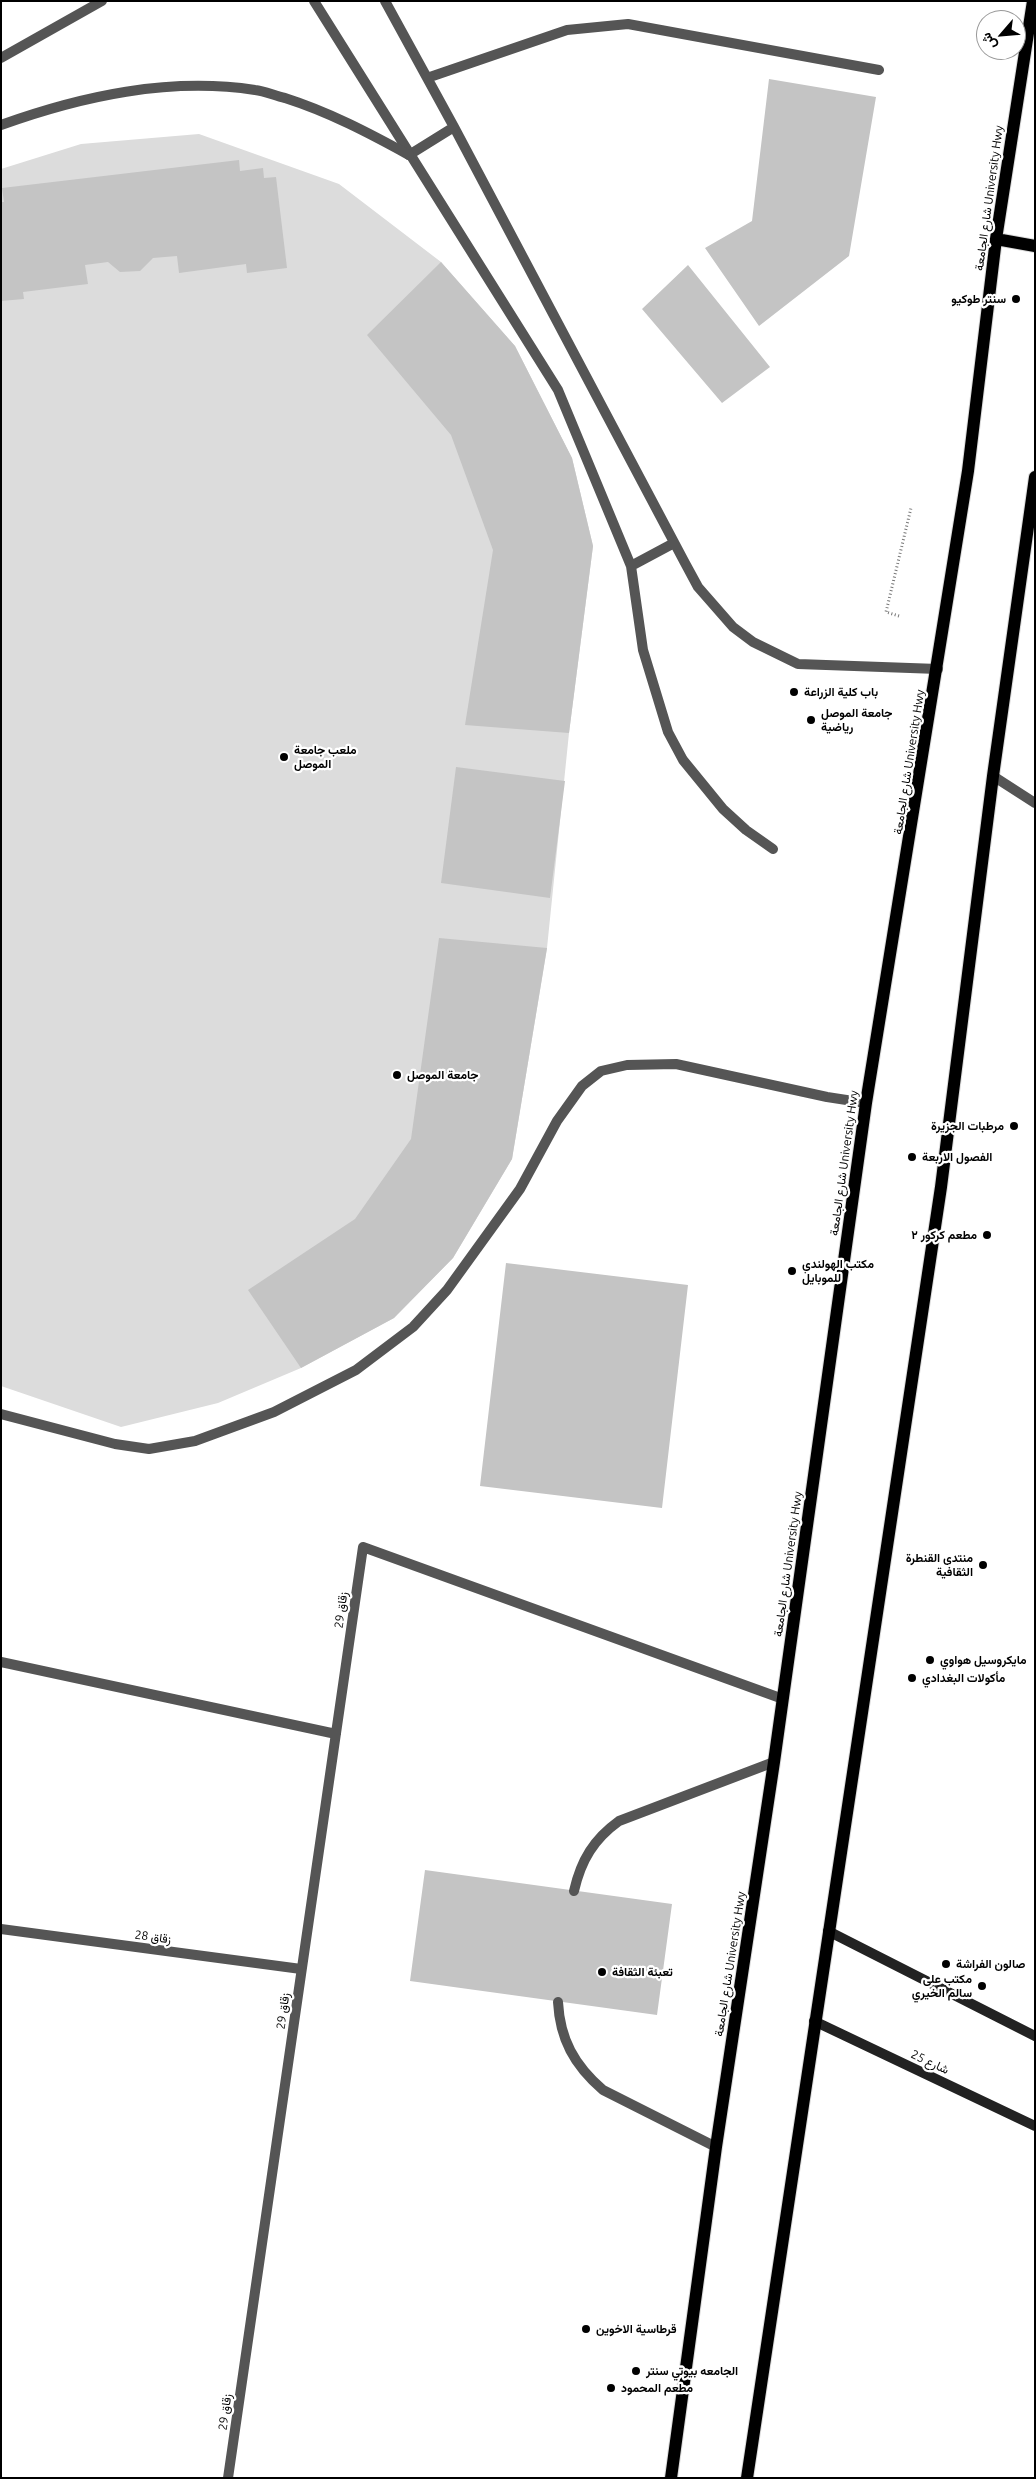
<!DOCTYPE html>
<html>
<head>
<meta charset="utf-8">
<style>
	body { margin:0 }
	#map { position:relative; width:1036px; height:2479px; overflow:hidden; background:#fff; font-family:Ubuntu,Vazirmatn,sans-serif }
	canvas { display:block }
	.frame { position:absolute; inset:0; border:2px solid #000; pointer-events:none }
	.north { position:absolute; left:976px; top:10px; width:50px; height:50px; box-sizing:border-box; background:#fff; border:1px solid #999; border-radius:50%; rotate:243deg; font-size:14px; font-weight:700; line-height:20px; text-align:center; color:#000 }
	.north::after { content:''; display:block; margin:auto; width:18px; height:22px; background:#000; clip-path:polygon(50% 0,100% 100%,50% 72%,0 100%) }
</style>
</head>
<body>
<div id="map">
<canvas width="1036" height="2479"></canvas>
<div class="frame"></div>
<div class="north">ش</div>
</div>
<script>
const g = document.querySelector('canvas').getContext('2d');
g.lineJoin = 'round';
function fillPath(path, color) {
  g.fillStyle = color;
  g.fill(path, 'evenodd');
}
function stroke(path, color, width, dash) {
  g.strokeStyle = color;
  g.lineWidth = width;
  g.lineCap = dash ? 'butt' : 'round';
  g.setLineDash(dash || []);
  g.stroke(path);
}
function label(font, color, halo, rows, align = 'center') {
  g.font = font + ' Ubuntu,Vazirmatn,sans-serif';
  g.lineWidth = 4.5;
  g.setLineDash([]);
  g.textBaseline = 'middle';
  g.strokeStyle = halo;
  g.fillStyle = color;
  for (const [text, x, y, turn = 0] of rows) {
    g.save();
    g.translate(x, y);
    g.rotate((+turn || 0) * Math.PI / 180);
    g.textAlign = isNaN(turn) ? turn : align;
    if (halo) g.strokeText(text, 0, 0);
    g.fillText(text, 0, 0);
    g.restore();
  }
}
fillPath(new Path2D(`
	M199,134l140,50 102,78 74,84 57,112 21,88 -24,187 -22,215 -35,211 -59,99 -59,60 -93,50 -83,35 -97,24 -120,-41v-1217l80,-25z`), '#dcdcdc');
fillPath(new Path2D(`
	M769,79l107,18 -27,159 -90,70 -54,-78 47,-27z
	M239,160l1,11 23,-3 1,10 12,-1 11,91 -40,5 -1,-9 -67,9 -2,-17 -24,2 -13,13 -20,1 -12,-10 -23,3 3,19 -65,8 1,7 -23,2v-99h3l-2,-14z
	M441,262l74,84 57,112 21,88 -24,187 -104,-8 28,-175 -42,-115 -84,-100z
	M688,265l82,102 -48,36 -80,-94z
	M456,767l109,14 -15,117 -109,-15z
	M439,938l108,10 -35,211 -59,99 -59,60 -93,50 -53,-78 107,-71 56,-80z
	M506,1263l182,22 -26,223 -182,-22z
	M425,1870l247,34 -15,111 -247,-34z`), '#c4c4c4');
const primary = new Path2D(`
	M996,239l39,7
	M671,2478l45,-331 58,-385 92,-659 102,-632 28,-232 37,-238
	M747,2478l194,-1291 52,-411 42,-299`);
stroke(primary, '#dbdbdb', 14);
stroke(new Path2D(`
	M899,616l-13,-4 25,-104`), '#777', 3, [1, 2.5]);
stroke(new Path2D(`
	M314,1l244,389 73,176 12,84 25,82 15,28 40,49 23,21 27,19
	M385,1l69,126 231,436 13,24 35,40 20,15 45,22 140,5
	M427,78l140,-48 61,-6 251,46
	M409,155l45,-28
	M631,566l43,-23
	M1,1414l114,30 34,5 46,-8 79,-29 82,-42 57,-43 34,-37 73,-101 37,-68 25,-35 19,-15 26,-6 49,-1 151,33 39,6
	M574,1891c7,-31 20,-52 45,-70l155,-59
	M558,2002c2,37 16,63 45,88l113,57`), '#555', 10);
stroke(new Path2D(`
	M1,58l101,-57
	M1,125c81,-29 168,-48 254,-35 10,1 20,6 30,8 44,14 84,35 124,57
	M993,776l42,27
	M1,1662l335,72
	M1,1929l300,40
	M228,2478l135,-931 420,152`), '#555', 10);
stroke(new Path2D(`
	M828,1931l207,105
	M814,2021l221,105`), '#222', 10);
stroke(primary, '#000', 12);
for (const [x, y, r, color] of [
	[1016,299,5,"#000"],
	[794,692,5,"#000"],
	[811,720,5,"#000"],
	[284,757,5,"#000"],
	[397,1075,5,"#000"],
	[1014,1126,5,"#000"],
	[912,1157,5,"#000"],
	[987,1235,5,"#000"],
	[792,1271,5,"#000"],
	[983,1565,5,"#000"],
	[930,1660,5,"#000"],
	[912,1678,5,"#000"],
	[946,1964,5,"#000"],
	[602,1972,5,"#000"],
	[982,1986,5,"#000"],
	[586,2329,5,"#000"],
	[636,2371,5,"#000"],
	[611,2388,5,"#000"]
]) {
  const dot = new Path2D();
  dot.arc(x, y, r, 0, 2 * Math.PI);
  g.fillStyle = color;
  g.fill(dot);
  stroke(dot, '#fff', 2);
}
label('12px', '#000', '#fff', [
	["شارع الجامعة University Hwy",989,198,-82],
	["شارع الجامعة University Hwy",909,762,-81],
	["شارع الجامعة University Hwy",844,1163,-82],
	["شارع الجامعة University Hwy",788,1564,-82],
	["زقاق 29",341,1610,-82],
	["زقاق 28",153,1937,8],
	["شارع الجامعة University Hwy",730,1964,-81],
	["زقاق 29",283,2011,-82],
	["شارع 25",930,2062,25],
	["زقاق 29",225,2412,-82]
]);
label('bold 12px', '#000', '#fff', [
	["سنتر طوكيو",1006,299,"right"],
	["باب كلية الزراعة",804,692],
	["جامعة الموصل",821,713],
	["رياضية",821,727],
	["ملعب جامعة",294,750],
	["الموصل",294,764],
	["جامعة الموصل",407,1075],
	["مرطبات الجزيرة",1004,1126,"right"],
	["الفصول الاربعة",922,1157],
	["مطعم كركور ٢",977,1235,"right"],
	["مكتب الهولندي",802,1264],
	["للموبايل",802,1278],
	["منتدى القنطرة",973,1558,"right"],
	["الثقافية",973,1572,"right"],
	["مايكروسيل هواوي",940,1660],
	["مأكولات البغدادي",922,1678],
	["صالون الفراشة",956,1964],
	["تعبئة الثقافة",612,1972],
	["مكتب على",972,1979,"right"],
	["سالم الخيري",972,1993,"right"],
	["قرطاسية الاخوين",596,2329],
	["الجامعه بيوتي سنتر",646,2371],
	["مطعم المحمود",621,2388]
], 'left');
</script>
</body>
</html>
